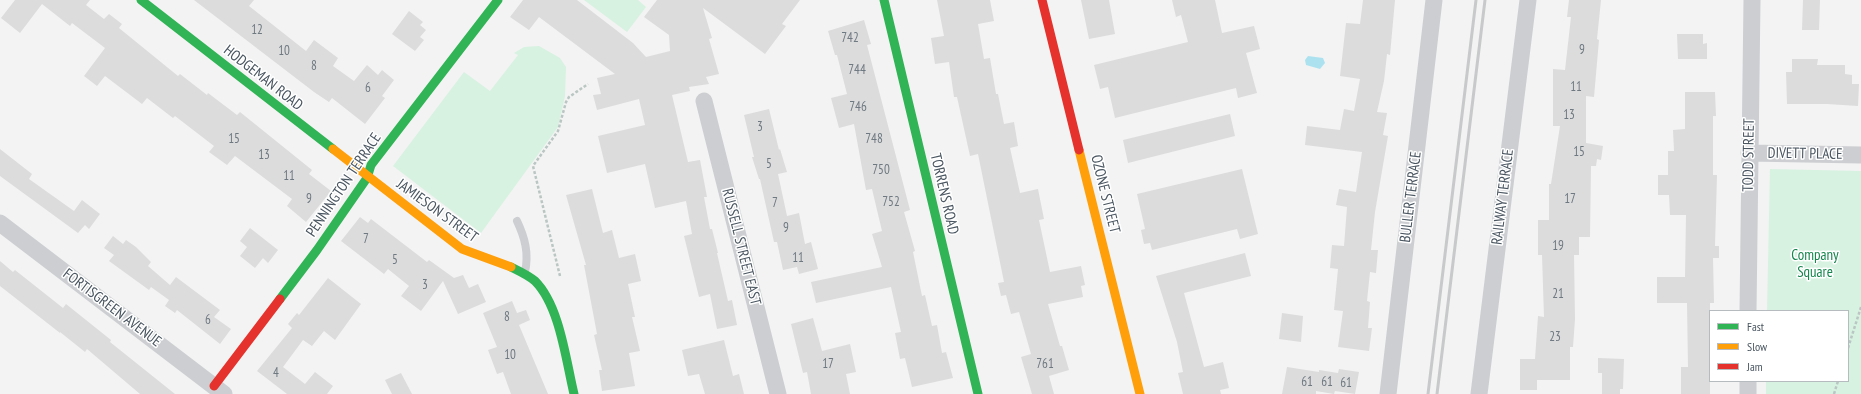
<!DOCTYPE html>
<html>
<head>
<meta charset="utf-8">
<style>
	body { margin:0 }
	#map { position:relative; width:1861px; height:394px; overflow:hidden; background:#f3f3f3; font-family:"PT Sans Narrow",sans-serif }
	canvas { display:block }
	.legend { position:absolute; left:1709px; top:310px; width:140px; height:72px; box-sizing:border-box; background:#fff; border:1px solid #b6bbbf; margin:0; padding:5px 7px; list-style:none; font-size:12px; color:#495560 }
	.legend li { display:flex; align-items:center; gap:8px; height:20px }
	.legend b { width:20px; border:1px solid #b6bbbf }
</style>
</head>
<body>
<div id="map">
<canvas width="1861" height="394"></canvas>
<ul class="legend">
<li><b style="height:5px;background:#30b455"></b>Fast</li>
<li><b style="height:5px;background:#ff9f0a"></b>Slow</li>
<li><b style="height:5px;background:#e5322d"></b>Jam</li>
</ul>
</div>
<script>
const g = document.querySelector('canvas').getContext('2d');
g.lineJoin = 'round';
function fillPath(path, color) {
  g.fillStyle = color;
  g.fill(path, 'evenodd');
}
function stroke(path, color, width, dash) {
  g.strokeStyle = color;
  g.lineWidth = width;
  g.lineCap = dash ? 'butt' : 'round';
  g.setLineDash(dash || []);
  g.stroke(path);
}
function label(font, color, halo, rows, align = 'center') {
  g.font = font + ' "PT Sans Narrow",sans-serif';
  g.lineWidth = 3;
  g.setLineDash([]);
  g.textBaseline = 'middle';
  g.strokeStyle = halo;
  g.fillStyle = color;
  for (const [text, x, y, turn = 0] of rows) {
    g.save();
    g.translate(x, y);
    g.rotate((+turn || 0) * Math.PI / 180);
    g.textAlign = isNaN(turn) ? turn : align;
    if (halo) g.strokeText(text, 0, 0);
    g.fillText(text, 0, 0);
    g.restore();
  }
}
fillPath(new Path2D(`
	M584,0h54l8,7 -19,25z
	M539,46l21,12 6,9 -1,29 -7,31 -77,106 -88,-67 71,-94 26,19 28,-36 -4,-2 10,-6z
	M1770,169l91,2v223h-95v-13h82v-70h-81z`), '#d7f2e1');
fillPath(new Path2D(`
	M1308,56l15,2 2,5 -5,6 -14,-4 -1,-5z`), '#ace2f0');
fillPath(new Path2D(`
	M15,0h75l-4,5 18,14 5,-5 13,10 -3,4 59,48 2,-2 27,21 1,-2 29,22 3,-3 72,58 -3,4 22,17 -25,31 -19,-16 5,-7 -57,-43 -8,9 -18,-13 5,-6 -39,-30 -2,2 -26,-20 -5,6 -37,-28 -8,10 -13,-10 21,-28 -33,-25 -2,3 -28,-22 -22,29 -19,-15z
	M194,0h60l-5,6 57,45 8,-11 24,18 -5,8 21,15 13,-16 11,10 4,-5 12,10 -12,16 3,2 -20,26 -33,-26 -3,4 -15,-10z
	M523,0h54l56,43 13,14 24,-6 -1,-16 -25,-18 13,-17h143l-18,24 4,2 -21,28 -62,-46 9,30 -3,1 10,35 -13,3 3,7 -20,3 1,4 -18,4 16,67 12,-2 7,37h-3l6,32h2l6,24h-1l11,48 4,-1 5,25 -20,4 -7,-35 -11,3 -15,-61 8,-2 -6,-33 -31,7 -10,-44 -38,9 -9,-37 47,-11 -6,-26 -42,11 -4,-15 8,-1 -4,-16 18,-4 -76,-57 -10,13 -19,-13z
	M937,0h53l4,21 -16,3 6,35 6,-1 6,36h2l6,30 10,-2 4,24 -8,2 10,45 18,-4 6,30 -5,1 11,52 31,-6 4,19 -4,1 2,11 -35,7 12,42h2l7,24 -20,6 5,18h-22l-11,-37 10,-3 -12,-42 -8,2 -5,-19 -5,1 -3,-13 6,-1 -26,-128 -8,2 -13,-59h-3l-5,-35 -14,2 -4,-26 13,-2z
	M1081,0h28l6,34 -26,5z
	M1172,0h43l7,33 32,-7 6,23 -14,4 11,40 -19,5 -2,-10 -121,30 -7,-31 -8,2 -6,-24 94,-23 -7,-27 -5,2z
	M1363,0h32l-5,55 -3,-1 -3,27 -7,31 10,1 -4,22 5,1 -13,76 -4,38h7l-2,23 -6,-1 -3,29 3,1 -2,26h4l-3,23 -31,-4 5,-36 -9,-1 4,-41 -8,-1 2,-23 12,1 3,-39 -11,-2 3,-16 17,3 6,-40 -57,-7 2,-19 33,4 4,-21 10,2 6,-32 -20,-3 6,-53 14,1z
	M1569,0h32l-4,39 2,1 -5,57 -8,-1v47l17,3 -2,14 -4,-1 -1,7h-5l-1,71h-11v18h-5l1,64 -2,28h-3v33h-33v10h-17v-31h15l3,-43 6,1 -2,-62h-4v-35h11v-36h2l9,-58h-7v-57l12,1 6,-53h-4z
	M1803,0h17l-1,30h-17z
	M409,11l14,11 -3,3 6,5 -6,7 4,3 -9,11 -23,-17z
	M864,20l7,24 -4,1 43,165 -6,2 11,39 -2,1 9,44 3,-1 7,31 5,-1 5,28 4,-1 7,26 -41,9 -7,-29 -5,1 -5,-26 6,-1 -10,-45 -75,16 -5,-21 71,-15 -10,-33 10,-3 -10,-42 -6,1 -12,-66 -15,4 -8,-30 16,-4 -10,-39h-2l-7,-24z
	M1677,34h26v10l4,-1v16h-29z
	M1792,59h26l-1,6h28v9l7,1v9h7l-1,22 -31,-2h-40l-1,-32h6z
	M1685,92h30l1,24h-3v59h4l-2,71h4v12h-6l1,45h-4v91h-29v-27h7l-1,-64h-30v-26h28l1,-62h-16l-1,-20h-11v-20h10v-24h6l-1,-21 12,-1z
	M769,109l10,41 1,-1 7,23 -9,2 9,42 12,-3 6,31 6,-2 7,27 -19,5 -2,-7 -14,3 -6,-28h-3l-14,-63h-1l-7,-22h2l-10,-42z
	M1230,114l5,22 -107,27 -5,-23z
	M0,149l32,25 -3,5 45,32 8,-11 18,14 -11,15 -4,-4 -7,8 -78,-57z
	M1242,169l16,65 -18,5 -3,-10 -85,21 -2,-7 -6,1 -3,-14 4,-1 -8,-35z
	M592,189l11,44 9,-3 7,28 16,-4 6,27 -13,3 7,33h-3l8,34 -11,2 6,33 -33,5 -3,-21h3l-8,-35 3,-1 -13,-69h2l-20,-70z
	M360,217l8,6 3,-4 56,43 2,-2 25,18 9,-3 6,13 9,-4 8,18 -28,12 -15,-33 -22,30 -20,-15 8,-10 -21,-17 -4,5 -43,-33z
	M250,228l28,22 -10,13 -5,-5 -8,10 -15,-12 7,-9 -7,-6z
	M113,236l10,8 3,-4 10,7 15,15 -3,4 22,19 6,-8 44,33 -6,7 17,12 -11,15 -43,-34 -2,3 -10,-7 4,-6 -18,-13 -2,3 -40,-29 5,-6 -10,-7z
	M1245,253l6,23 -67,17 20,74 19,-5 6,26 -9,2 1,4h-38l-5,-21 5,-1 -6,-30 -21,-66z
	M0,261l13,11 2,-2 48,38 3,-4 45,36 -1,2 65,52h-35l-53,-45 -2,3 -25,-20v1l-60,-47z
	M328,278l33,26 -26,36 -11,-9 -12,15 -9,-6 -20,27 22,17 10,-12 18,14 -6,8h-40l-30,-23 35,-43 -4,-4 9,-11 2,2z
	M512,301l5,12 9,-3 4,10 -11,5 29,69h-37l-8,-22 -6,2 -9,-24 9,-3 -14,-34z
	M1282,313l21,3 -2,26 -22,-3z
	M813,318l9,33 28,-7 6,28 -10,2 4,20h-39l-4,-22 -4,1 -12,-49z
	M724,340l9,36 6,-2 5,20h-39l-6,-20 -11,2 -6,-26z
	M1598,358l26,1 -1,30h-3v5h-18v-21h-4z
	M1287,367l32,5v-2l19,3 1,-4 20,3 -4,22 -20,-3 -1,3 -18,-3v3h-34z
	M401,373l11,21h-20l-7,-14z`), '#dcdcdd');
stroke(new Path2D(`
	M560,276l-27,-110 25,-35 8,-29 3,-5 19,-13
	M1848,348l13,-41
	M1834,394l4,-13`), '#bac6c3', 2.5, [3, 2]);
stroke(new Path2D(`
	M517,221c8,17 12,32 8,51`), '#ccced1', 8);
stroke(new Path2D(`
	M704,101l74,293
	M1749,153l112,2
	M0,223l224,171
	M1748,311l4,-311
	M1388,394l46,-394
	M1479,394l49,-394
	M1748,394v-13`), '#ccced1', 17);
stroke(new Path2D(`
	M141,0l192,149
	M884,0l94,394
	M511,267c8,4 17,8 24,14 25,25 31,80 39,113
	M280,299l37,-49 50,-72 4,-13 127,-165`), '#30b455', 9);
stroke(new Path2D(`
	M333,149l129,100 49,18
	M1079,150l61,244`), '#ff9f0a', 9);
stroke(new Path2D(`
	M1042,0l37,150
	M214,386l66,-87`), '#e5322d', 9);
stroke(new Path2D(`
	M1428,394l48,-394
	M1437,394l48,-394`), '#c8c9cb', 3);
label('13px', '#6e7880', null, [
	["12",257,30],
	["742",850,38],
	["9",1582,50],
	["10",284,51],
	["8",314,66],
	["744",857,70],
	["11",1576,87],
	["6",368,88],
	["746",858,107],
	["13",1569,115],
	["3",760,127],
	["15",234,139],
	["748",874,139],
	["15",1579,152],
	["13",264,155],
	["5",769,164],
	["750",881,170],
	["11",289,176],
	["9",309,199],
	["17",1570,199],
	["752",891,202],
	["7",775,203],
	["9",786,228],
	["7",366,239],
	["19",1558,246],
	["11",798,258],
	["5",395,260],
	["3",425,285],
	["21",1558,294],
	["8",507,317],
	["6",208,320],
	["23",1555,337],
	["10",510,355],
	["17",828,364],
	["761",1045,364],
	["4",276,373],
	["61",1307,382],
	["61",1327,382],
	["61",1346,383]
]);
label('15px', '#495560', '#fff', [
	["HODGEMAN ROAD",263,78,38],
	["DIVETT PLACE",1805,154,1],
	["TODD STREET",1749,155,-89],
	["PENNINGTON TERRACE",344,185,-56],
	["TORRENS ROAD",944,194,77],
	["OZONE STREET",1105,194,76],
	["BULLER TERRACE",1411,197,-83],
	["RAILWAY TERRACE",1503,197,-83],
	["JAMIESON STREET",437,211,36],
	["RUSSELL STREET EAST",741,247,76],
	["FORTISGREEN AVENUE",112,308,37]
]);
label('15px', '#15864d', '#fff', [
	["Company",1815,256],
	["Square",1815,273]
]);
</script>
</body>
</html>
